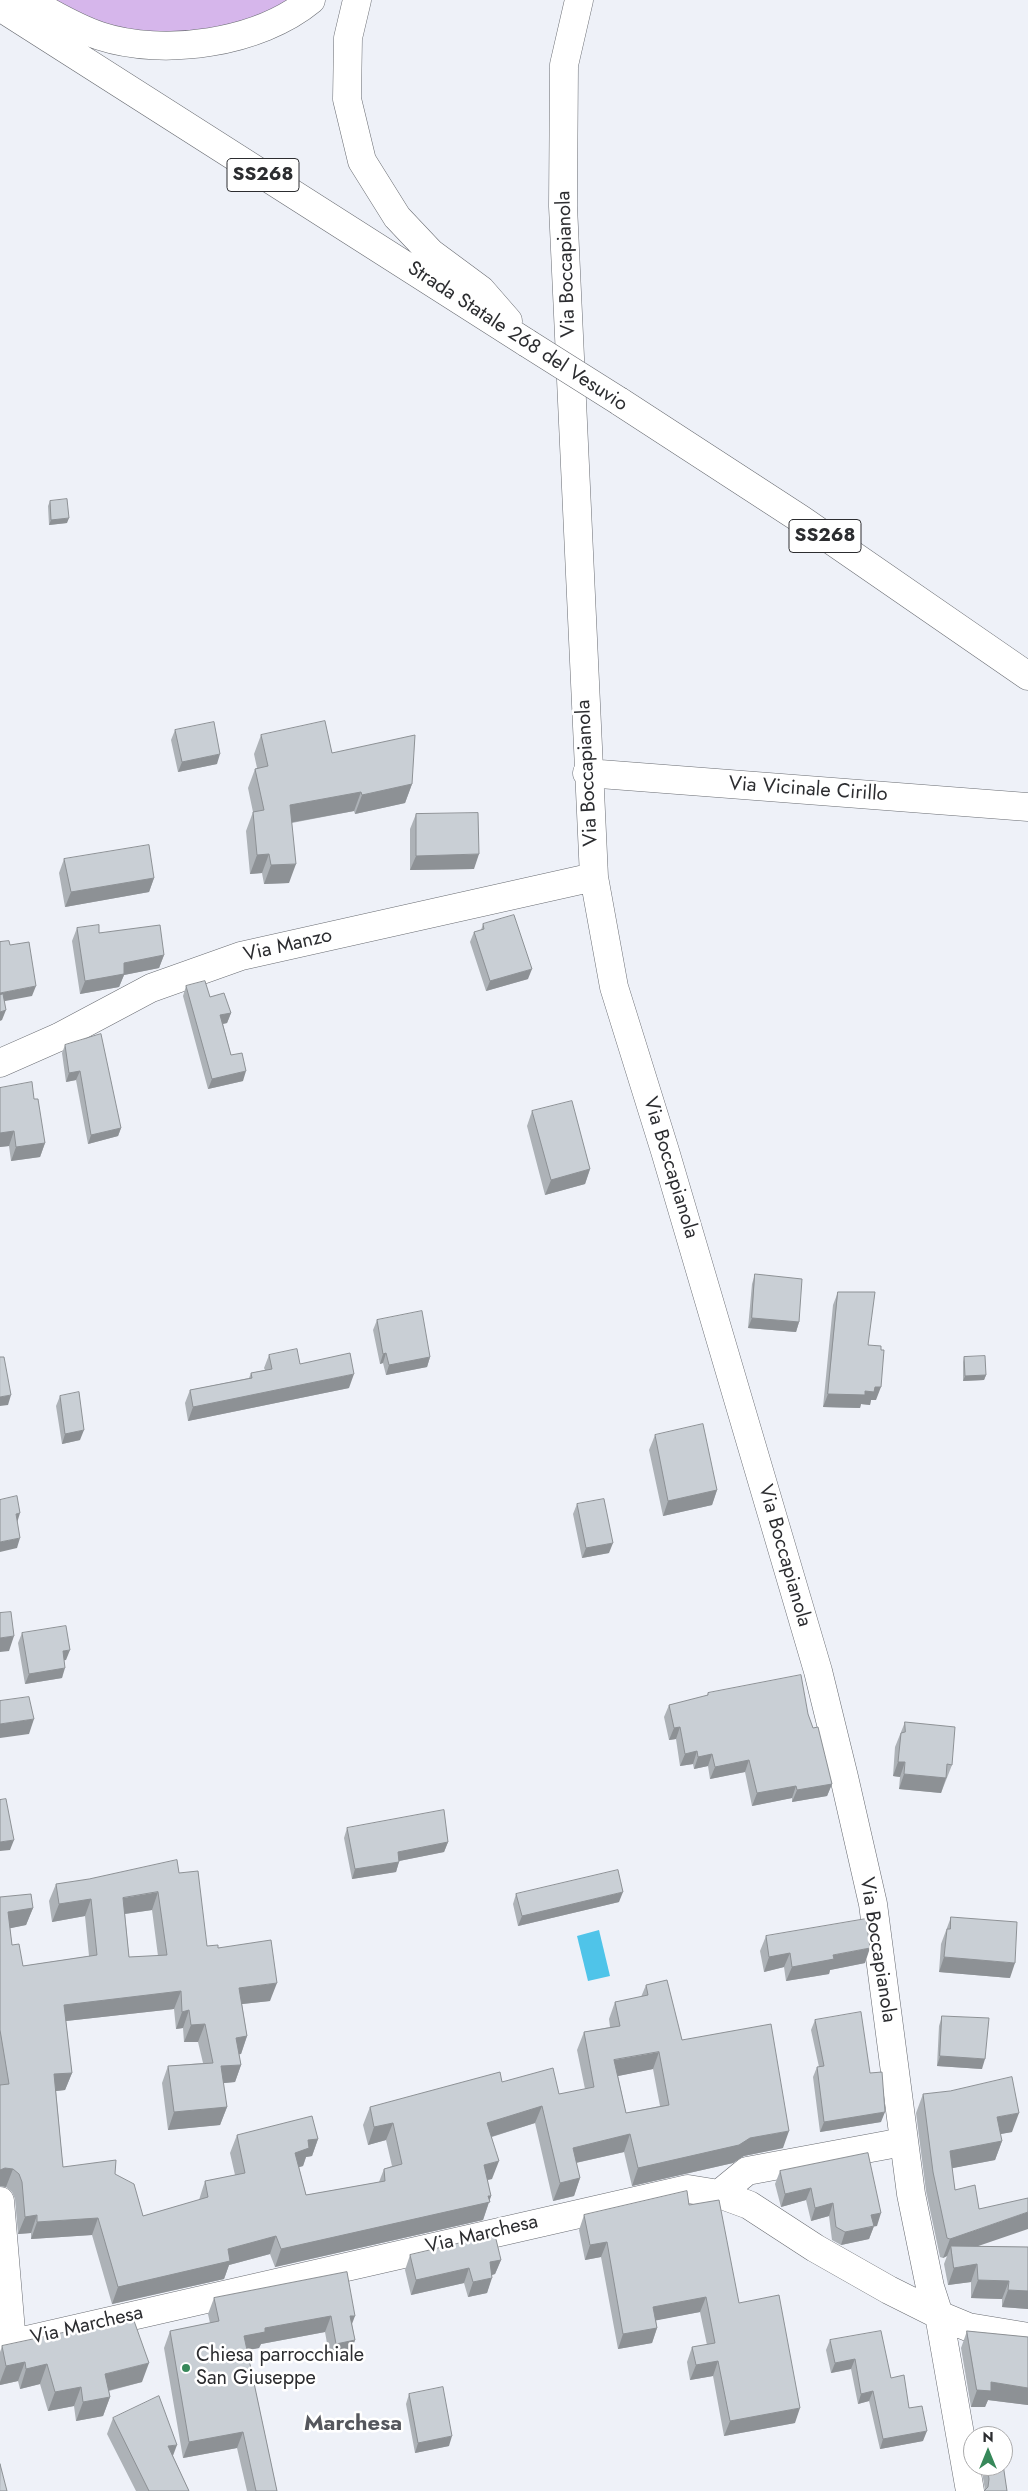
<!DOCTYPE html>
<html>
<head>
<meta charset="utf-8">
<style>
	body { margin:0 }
	#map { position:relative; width:1028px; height:2491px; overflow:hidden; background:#eef1f8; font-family:Jost,sans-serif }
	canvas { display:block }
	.north { position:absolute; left:963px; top:2426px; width:50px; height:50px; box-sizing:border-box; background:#fff; border:1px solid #ababac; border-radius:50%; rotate:0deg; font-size:14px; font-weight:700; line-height:20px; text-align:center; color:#2c2d30 }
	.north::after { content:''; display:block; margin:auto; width:18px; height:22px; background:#37885a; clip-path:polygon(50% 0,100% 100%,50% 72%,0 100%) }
</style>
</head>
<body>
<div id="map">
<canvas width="1028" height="2491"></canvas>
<div class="north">N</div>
</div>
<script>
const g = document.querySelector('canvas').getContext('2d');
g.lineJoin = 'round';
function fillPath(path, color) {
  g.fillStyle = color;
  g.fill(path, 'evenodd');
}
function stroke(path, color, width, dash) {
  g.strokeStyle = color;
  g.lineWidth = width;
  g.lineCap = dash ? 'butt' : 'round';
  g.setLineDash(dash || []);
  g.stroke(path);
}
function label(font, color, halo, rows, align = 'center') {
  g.font = font + ' Jost,sans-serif';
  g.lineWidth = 5;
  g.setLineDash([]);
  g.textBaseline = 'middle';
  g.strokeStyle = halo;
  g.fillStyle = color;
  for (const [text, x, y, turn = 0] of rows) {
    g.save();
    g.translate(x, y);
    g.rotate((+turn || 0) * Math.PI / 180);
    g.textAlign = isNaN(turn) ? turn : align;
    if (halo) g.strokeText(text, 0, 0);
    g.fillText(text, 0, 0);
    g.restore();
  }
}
fillPath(new Path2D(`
	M54,0h241l-12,8 -80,26h-56l-54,-14z`), '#d6b6eb');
fillPath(new Path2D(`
	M599,1930l11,46 -22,5 -11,-45z`), '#4fc4e9');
const minor = new Path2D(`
	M579,0l-15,65 -1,141 31,671 20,110 51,164 153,520 26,106 29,127 38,290 19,93 9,28 31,176
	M587,773l441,34
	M0,1063l59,-26 92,-49 90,-32 353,-79
	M719,2194l28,-23 156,-29
	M0,2201l12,142
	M0,2346l688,-157 31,5 30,11 66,43 74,42 50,25 29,12 60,10`);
const highway = new Path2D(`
	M28,0c22,13 48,28 72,36 64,21 159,7 211,-36
	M357,0l-9,38 -1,61 15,62 35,56 34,36 50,37 27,31
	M0,7l527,336
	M619,401l183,119 226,156`);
stroke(minor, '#696c72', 29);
stroke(highway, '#696c72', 29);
stroke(minor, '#fff', 28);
stroke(highway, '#fff', 28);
const highwayBridge = new Path2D(`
	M527,343l92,58`);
stroke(highwayBridge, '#696c72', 29, []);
stroke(highwayBridge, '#fff', 28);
fillPath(new Path2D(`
	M50,501l17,22 -18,2 -1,-19z
	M175,730l42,34 -39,8 -7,-32z
	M261,735l71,18 80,31 -7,19 -50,11 -1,-3 -62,12 -3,60 -25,1 -2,-11 -12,1 -4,-43 7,-19 -5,-24 7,-19 2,-1 -3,-14z
	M416,814l58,55 -64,1v-41z
	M64,859l90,19 -5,14 -84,15 -6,-34z
	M483,924l45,55 -42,12 -16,-49 4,-10 7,-2z
	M77,928l22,5 65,22 -5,13 -35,7 -5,12 -39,7 -8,-53z
	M186,986l24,11 21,16 -4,10 -4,1 8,31 12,26 -35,8 -25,-93z
	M65,1045l56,83 -3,8 -30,8 -12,-64 -10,2 -4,-29z
	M0,1088l34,11 11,44 -5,14 -29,4 -2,-15 -9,1z
	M532,1111l58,58 -5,15 -40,11 -18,-69z
	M755,1274l44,48 -3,10 -48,-4 4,-44z
	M838,1292l30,53 8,55h-5l-1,5 -9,-1 -1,4 -37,-1 10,-102z
	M377,1320l53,37 -3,10 -41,8 -3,-12 -3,1 -7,-34z
	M269,1355l31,9 49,24 -161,33 -3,-18 5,-13 59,-12 2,-5 14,-3 -1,-2z
	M964,1357l22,18 -2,5 -21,1v-19z
	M60,1396l20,44 -18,4 -6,-38z
	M655,1435l62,55 -5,15 -49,11 -14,-66z
	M577,1504l32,49 -27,5 -9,-44z
	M22,1633l44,27h-2l-2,18 -37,6 -7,-41z
	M708,1693l100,21 24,70 -5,12 -35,6v-4l-40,8 -7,-34 -35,7 -2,-13 -14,3 -1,-5 -13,2 -4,-27 -7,1 -5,-23 5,-12 38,-9z
	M905,1722l47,43 -11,28 -42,-4 1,-12 -7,-1 2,-29z
	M347,1828l101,14 -4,10 -45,9 -3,11 -44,7 -8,-41z
	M179,1873l28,73 11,2 52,53 -28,3 5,32 -6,18h-2l2,11 -6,17 -12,1 4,24 -7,18 -52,5 -6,-47 6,-17 35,-3 -5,-21h-14l-1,-14 -7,1 -2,-20 -108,12 6,52 -7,17 -9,1 7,76 52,7 28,42 56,-16 6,-19 30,-6 -5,-22 7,-18 81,4 -6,17 -6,1 -3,9 -4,1 7,28 73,-13 5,-13 8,-3 -6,-26 -18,5 -5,-20 7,-18 132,-25 57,12 26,-5 -8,-39 7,-18 26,-5 -1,-8 6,-17 26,-5 5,-12 36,55 101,108 -39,8 -11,7 -101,23 -8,-34 -48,11 4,15 -6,18 -21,5 -18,-78 -43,14v42l-5,1 4,16 -8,24 -208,47 -5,-13 -41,11 -5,14 -112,25 -20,-69 -61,4v-6l-13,1 -3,-35 -3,-7 -6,-5 -6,-1v-289l33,11 -7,17 -16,3 2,17 11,21 66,-10 -4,-40 -33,6 -3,-21 7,-17zM152,1910l6,46 -29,1 -4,-43zM653,2069l7,37 -34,7 -8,-37z
	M516,1894l103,8 -101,24 -5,-22z
	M951,1917l59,61 -71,-6 2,-28z
	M766,1936l99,27 -35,7 -1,4 -43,7 -2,-14 -20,5 -4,-21z
	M942,2016l40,53 -45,-3 2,-40z
	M815,2020l55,53 11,49 -61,10 -7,-55 4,-10h2l-8,-37z
	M923,2094l89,38 -12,2 2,7 -7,19 -43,8 3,22 22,56 51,1v62l-26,-2v-8l-31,-1v-16l-23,3 -4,-21 3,-8 -4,2 -3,-1 -14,-66 -10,-78z
	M868,2153l9,73h-3l-5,13 -28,6 -9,-5 -3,-24 -18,5 -5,-21 -25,7 -6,-23 5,-13z
	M689,2205l50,98 56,120 -71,13 -11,-60 -23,4 -3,-18 5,-15 15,-2 -7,-33 -44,8 1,8 -5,15 -34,6 -17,-92 -16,3 -6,-30 5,-15z
	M410,2255l91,5 -6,14 -3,1 -5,18 -19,4 -4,-14 -53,12 -6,-25z
	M347,2272l5,52 3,16 -6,17 -19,3 -5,-28 -64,12 -2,4 -12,2 30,141h-30l-10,-43 -54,10 -19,-110 6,-17 40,-8 -2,-9 6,-16z
	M967,2331l61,6v68l-40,-5 -3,7h-14l-10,-59z
	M830,2340l61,38 18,30 14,33 -43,8 -11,-48 -11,3 -7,-35 -20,4 -5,-23z
	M2,2346l140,36 -33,9 1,6 -7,19 -27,5 -2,-15 -26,5 -8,-27 -20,5 -2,-8 -18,4v-33z
	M409,2394l40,52 -34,7 -9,-49z
	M113,2418l60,38 16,35h-53l-29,-57z
	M981,2466h22l4,25 -22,-1z`), '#adb2b7');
fillPath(new Path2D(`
	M69,518l-2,5 -18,2 2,-5z
	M220,754l-3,10 -39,8 4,-10z
	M412,784l-7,19 -50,11 7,-19z
	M361,792l-7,19 -71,13 7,-19z
	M269,854l-7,19 -12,1 7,-19z
	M479,854l-5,15 -64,1 6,-14z
	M296,864l-7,19 -25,1 7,-19z
	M154,878l-5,14 -84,15 6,-15z
	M164,955l-5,13 -35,7 -5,12 -39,7 5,-13 39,-18z
	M532,969l-4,10 -42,12 4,-10z
	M36,986l-4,10 -32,6v-9z
	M6,1010l-4,10 -2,1v-9z
	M231,1013l-4,10 -10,2 3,-10z
	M80,1071l-4,9 -10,2 3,-9z
	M246,1071l-3,10 -35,8 4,-10z
	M121,1128l-3,8 -30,8 3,-9z
	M14,1131l-5,15 -9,1v-14z
	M45,1143l-5,14 -29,4 5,-14z
	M590,1169l-5,15 -40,11 6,-15z
	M752,1318l47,4 -3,10 -48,-4z
	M386,1353l-3,10 -3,1 3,-10z
	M430,1357l-3,10 -41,8 3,-10z
	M354,1374l-5,14 -161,33 5,-14z
	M986,1375l-2,5 -21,1 2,-5z
	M875,1387h6l-5,13h-5l-1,5 -9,-1 -1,4 -37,-1 5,-13 37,-3z
	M11,1395l-3,10 -8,1v-9z
	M84,1430l-4,10 -18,4 3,-10z
	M717,1490l-5,15 -49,11 5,-15z
	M20,1513l-3,10 -1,-9z
	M20,1538l-3,10 -17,4v-10z
	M613,1543l-4,10 -27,5 4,-10z
	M14,1636l-5,15 -9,1v-14z
	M70,1650l-4,10 -7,1 4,-10z
	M65,1668l-3,10 -37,6 4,-10z
	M34,1719l-5,15 -29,4v-14z
	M680,1727l-4,12 -7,1 5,-12z
	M697,1751l-4,13 -13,2 5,-12z
	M712,1754l-4,12 -14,3 4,-12z
	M749,1760l-4,12 -35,7 5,-12z
	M898,1762h7l-5,15 -7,-1z
	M904,1774l42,4 -5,15 -42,-4z
	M832,1784l-5,12 -35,6 5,-12z
	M796,1786l-4,12 -40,8 5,-13z
	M14,1840l-4,10 -10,1v-9z
	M448,1842l-4,10 -50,10 4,-10z
	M399,1862l-3,10 -44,7 3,-10z
	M158,1892l-6,18 -35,5 6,-17z
	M623,1892l-4,10 -101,24 4,-10z
	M91,1899l-6,17 -33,6 7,-18z
	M33,1908l-7,17 -24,5 6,-18z
	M870,1948l-5,15 -35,7 -1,4 -43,7 6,-14 41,-12z
	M790,1953l-6,14 -20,5 5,-15z
	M944,1957l71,6 -5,15 -71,-6z
	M277,1983l-7,18 -37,4 6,-17z
	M181,1991l-7,18 -117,13 7,-17z
	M189,2010l-6,18 -7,1 6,-17z
	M205,2024l-7,18h-14l7,-17z
	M247,2036l-6,18 -11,2 6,-18z
	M659,2052l-6,17 -45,9 6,-18z
	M940,2056l45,3 -3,10 -45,-3z
	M241,2065l-6,17 -21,2 7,-18z
	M72,2073l-7,17 -18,2 7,-18z
	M542,2106l-7,17 -54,17 6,-17z
	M227,2107l-7,18 -52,5 6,-18z
	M885,2112l-4,10 -61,10 4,-10z
	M1019,2113l-7,19 -22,4 7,-19z
	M393,2123l-7,17 -18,5 6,-18z
	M789,2131l-6,17 -39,8 -11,7 -101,23 6,-18 112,-30z
	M630,2134l-6,18 -58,13 7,-17z
	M318,2139l-6,17 -6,1 -3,9 -14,4 6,-17 13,-13z
	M1002,2141l-7,19 -52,10 7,-19z
	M499,2161l-7,18 -15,3 7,-17z
	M5,2168l8,1 -7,18 -6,-1v-16z
	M580,2178l-6,18 -21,5 7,-18z
	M811,2188l-5,12 -25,7 4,-13z
	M488,2196h3l-8,24 -208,47 6,-18z
	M833,2203l-4,13 -18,5 4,-13z
	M1028,2212v17l-76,26 -1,-9 -4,10 -4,2 7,-19z
	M881,2213l-4,13 -10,2 4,-13z
	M37,2215l-6,18 -13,1 7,-17z
	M98,2218l-6,17 -61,4 6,-17z
	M874,2226l-5,13 -28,6 4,-13z
	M276,2236l-6,18 -41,11 -5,14 -112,25 6,-17 110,-38z
	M607,2242l-6,15 -16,3 5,-15z
	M501,2260l-6,14 -10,3 5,-15z
	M977,2264l-6,18 -23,3 6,-17z
	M469,2268l-5,15 -53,12 5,-15z
	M492,2278l-5,15 -19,4 5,-15z
	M978,2280l31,1 -7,18 -31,-1z
	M1008,2290l20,1v18l-26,-2z
	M706,2297l-6,15 -52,10 5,-15z
	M331,2316l-6,16 -64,12 -2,4 -21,4 6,-16 21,-8z
	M350,2316h5l-6,16z
	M657,2328l-5,15 -34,6 5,-15z
	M355,2340l-6,17 -19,3 6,-16z
	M855,2359l-4,10 -20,4 4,-10z
	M718,2361l-5,15 -23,4 6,-15z
	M25,2362l-7,19 -18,4v-3l6,-16z
	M149,2363l-7,19 -44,11 7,-19z
	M47,2364l-7,20 -20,5 6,-20z
	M991,2382l37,6v17l-40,-5 -3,7h-14l6,-17z
	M81,2387l-7,19 -26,5 7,-19z
	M873,2391l-4,10 -11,3 3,-10z
	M110,2397l-7,19 -27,5 7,-19z
	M800,2408l-5,15 -71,13 6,-15z
	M927,2431l-4,10 -43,8 3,-10z
	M243,2432l-6,16 -54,10 6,-16z
	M452,2436l-3,10 -34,7 3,-10z
	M177,2445l-6,16 -3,-15z`), '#8d9195');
const building = new Path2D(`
	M67,499l2,19 -18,2 -1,-19z
	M325,721l7,32 83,-18 -3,49 -50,11 -1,-3 -71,13 6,59 -25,1 -2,-11 -12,1 -4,-43 11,-2 -9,-41 13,-3 -7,-31z
	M214,722l6,32 -38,8 -7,-32z
	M478,813l1,41 -63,2v-42z
	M149,845l5,33 -83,14 -7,-33z
	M514,915l18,54 -42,12 -16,-49 10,-3 -1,-5z
	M99,925v8l61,-8 4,30 -40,8v11l-39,7 -8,-53z
	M9,941l1,4 19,-3 7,44 -36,7v-51z
	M205,981l5,16 14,-4 7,20 -11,2 11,40 11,-2 4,18 -34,8 -26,-93z
	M3,994l3,16 -6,2v-17z
	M101,1034l20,94 -30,7 -11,-64 -11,2 -4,-28z
	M32,1082l2,17h4l7,44 -29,4 -2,-16 -14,2v-45z
	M572,1101l18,68 -39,11 -19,-69z
	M755,1274l47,5 -3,43 -47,-4z
	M838,1292h37l-7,53 13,1v4h3l-3,37h-6l-1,5 -9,-1v4l-37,-1z
	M422,1311l8,46 -41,8 -3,-12 -3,1 -6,-34z
	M297,1349l3,15 50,-11 4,21 -161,33 -3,-17 62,-12 -1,-5 21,-4 -3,-14z
	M985,1356l1,19 -21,1 -1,-19z
	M0,1357h4l7,38 -11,2z
	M79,1392l5,38 -19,4 -5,-38z
	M703,1424l14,66 -49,11 -13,-66z
	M17,1496l3,17 -4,1 4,24 -20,4v-42z
	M604,1499l9,44 -27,5 -9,-44z
	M11,1612l3,24 -14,2v-25z
	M66,1626l4,24 -7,1 2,17 -36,6 -7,-41z
	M801,1675l7,39 5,14 5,-1 14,57 -35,6 -1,-4 -39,7 -8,-33 -34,7 -3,-13 -14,3 -1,-6 -12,3 -5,-27 -6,1 -5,-23 39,-10v-2z
	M29,1697l5,22 -34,5v-23z
	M905,1722l50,5 -3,38 -5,-1 -1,14 -42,-4 1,-12h-7l3,-29 4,-1z
	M6,1799l8,41 -14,2v-42z
	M444,1810l4,32 -50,10 1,10 -44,7 -8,-41z
	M177,1860l2,13 19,-2 9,75 11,-1v3l53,-8 6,43 -38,5 8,48 -11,2 5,27 -20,1 6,41 -53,5 -6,-46 45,-3 -8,-39 -14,1 -2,-15 -7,2 -1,-21 -117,14 8,68 -18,1 9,93 53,-7 -1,14 19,10 9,32 65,-19 -3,-16 40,-8 -8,-38 75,-19 6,23 -10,1 1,8 -14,5 11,42 79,-14 -1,-12 18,-5 -9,-41 -19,4 -4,-20 130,-35 2,10 51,-14 6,26 35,-7 -10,-55 36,-6 -5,-24 33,-7 -2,-10 21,-5 15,60 89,-16 18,107 -39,7 -11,7 -101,23 -8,-34 -57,14 7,30 -20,5 -18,-77 -55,17 12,38 -15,4 7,31h-3l2,6 -209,47 -5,-13 -48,13 2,12 -112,26 -20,-69 -61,4v-7l-12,2 -3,-35 -3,-8 -6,-5 -8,-1 -5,2v-85l9,-1 -9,-54v-133l31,-3 2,14 -25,4 4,33 7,-1 4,22 74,-11 -6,-56 -32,5 -3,-20 33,-5zM158,1892l9,63 -38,2 -6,-59zM659,2052l10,53 -43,8 -12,-53z
	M618,1870l5,22 -101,24 -6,-22z
	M951,1917l66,5 -2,41 -71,-6 3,-28h3z
	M866,1919l4,29 -37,7 1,4 -42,8 -2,-14 -21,4 -3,-21z
	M861,2012l9,61 12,-1 3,40 -61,10 -7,-55 7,-1 -9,-46z
	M942,2016l47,2 -4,41 -45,-3z
	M1012,2077l7,36 -22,4 5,24 -52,10 5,39 20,-5 4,24 49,-11v14l-78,27 -3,-1 -14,-66 -10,-78 27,-3z
	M868,2153l13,60 -10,2 3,11 -29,6 -9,-5 -3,-24 -18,5 -4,-20 -26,6 -5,-23z
	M687,2191l2,14 30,-5 20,103 40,-8 21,113 -70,13 -12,-60 -22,4 -4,-18 23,-4 -9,-46 -53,10 4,21 -34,6 -16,-92 -17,3 -6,-30z
	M495,2235l6,25 -11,2 2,16 -19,4 -4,-14 -53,12 -6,-25z
	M951,2246l77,1v44l-20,-1 1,-9 -31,-1 -1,-16 -23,4z
	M347,2272l8,44h-5l5,24 -19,4 -5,-28 -66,12v4l-21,4 33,155h-21l-13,-59 -54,10 -19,-111 49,-10 -5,-23z
	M133,2318l16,45 -44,11 5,23 -27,5 -2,-15 -26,5 -8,-28 -21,5 -1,-7 -19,4 -4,-20z
	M881,2331l10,47 13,-3 5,33 13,-2 5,25 -44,8 -10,-48 -12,3 -6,-35 -20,4 -5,-23z
	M967,2331l61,6v51l-37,-6v9l-14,-1z
	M443,2387l9,49 -34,7 -9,-49z
	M159,2396l18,49 -9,1 21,45h-40l-36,-73z
	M998,2432v4h-16l-1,-1z
	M0,2464l7,27h-7z
	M1003,2464l4,27h-23l4,-4 1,-8 -2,-13h16z`);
fillPath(building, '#c9cfd5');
stroke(building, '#8d9195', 1);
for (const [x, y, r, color] of [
	[186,2368,5,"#37885a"]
]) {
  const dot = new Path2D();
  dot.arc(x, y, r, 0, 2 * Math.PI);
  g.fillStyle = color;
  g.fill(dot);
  stroke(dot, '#fff', 2);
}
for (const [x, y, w] of [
	[263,175,72],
	[825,536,72]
]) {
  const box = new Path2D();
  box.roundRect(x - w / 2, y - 16.5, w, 33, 4);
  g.fillStyle = '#fff';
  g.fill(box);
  stroke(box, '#2c2d30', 1);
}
label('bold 19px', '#2c2d30', null, [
	["SS268",263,175],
	["SS268",825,536]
]);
label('20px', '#2c2d30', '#fff', [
	["Via Boccapianola",567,264,-92],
	["Strada Statale 268 del Vesuvio",517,337,33],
	["Via Boccapianola",588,773,-93],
	["Via Vicinale Cirillo",808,790,4],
	["Via Manzo",288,946,-13],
	["Via Boccapianola",670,1168,73],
	["Via Boccapianola",784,1556,74],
	["Via Boccapianola",877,1950,81],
	["Via Marchesa",482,2235,-13],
	["Via Marchesa",87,2326,-13]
]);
label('20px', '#2c2d30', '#fff', [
	["Chiesa parrocchiale",196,2356],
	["San Giuseppe",196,2379]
], 'left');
label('bold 22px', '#55575d', '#fff', [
	["Marchesa",353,2425]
]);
</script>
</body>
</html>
